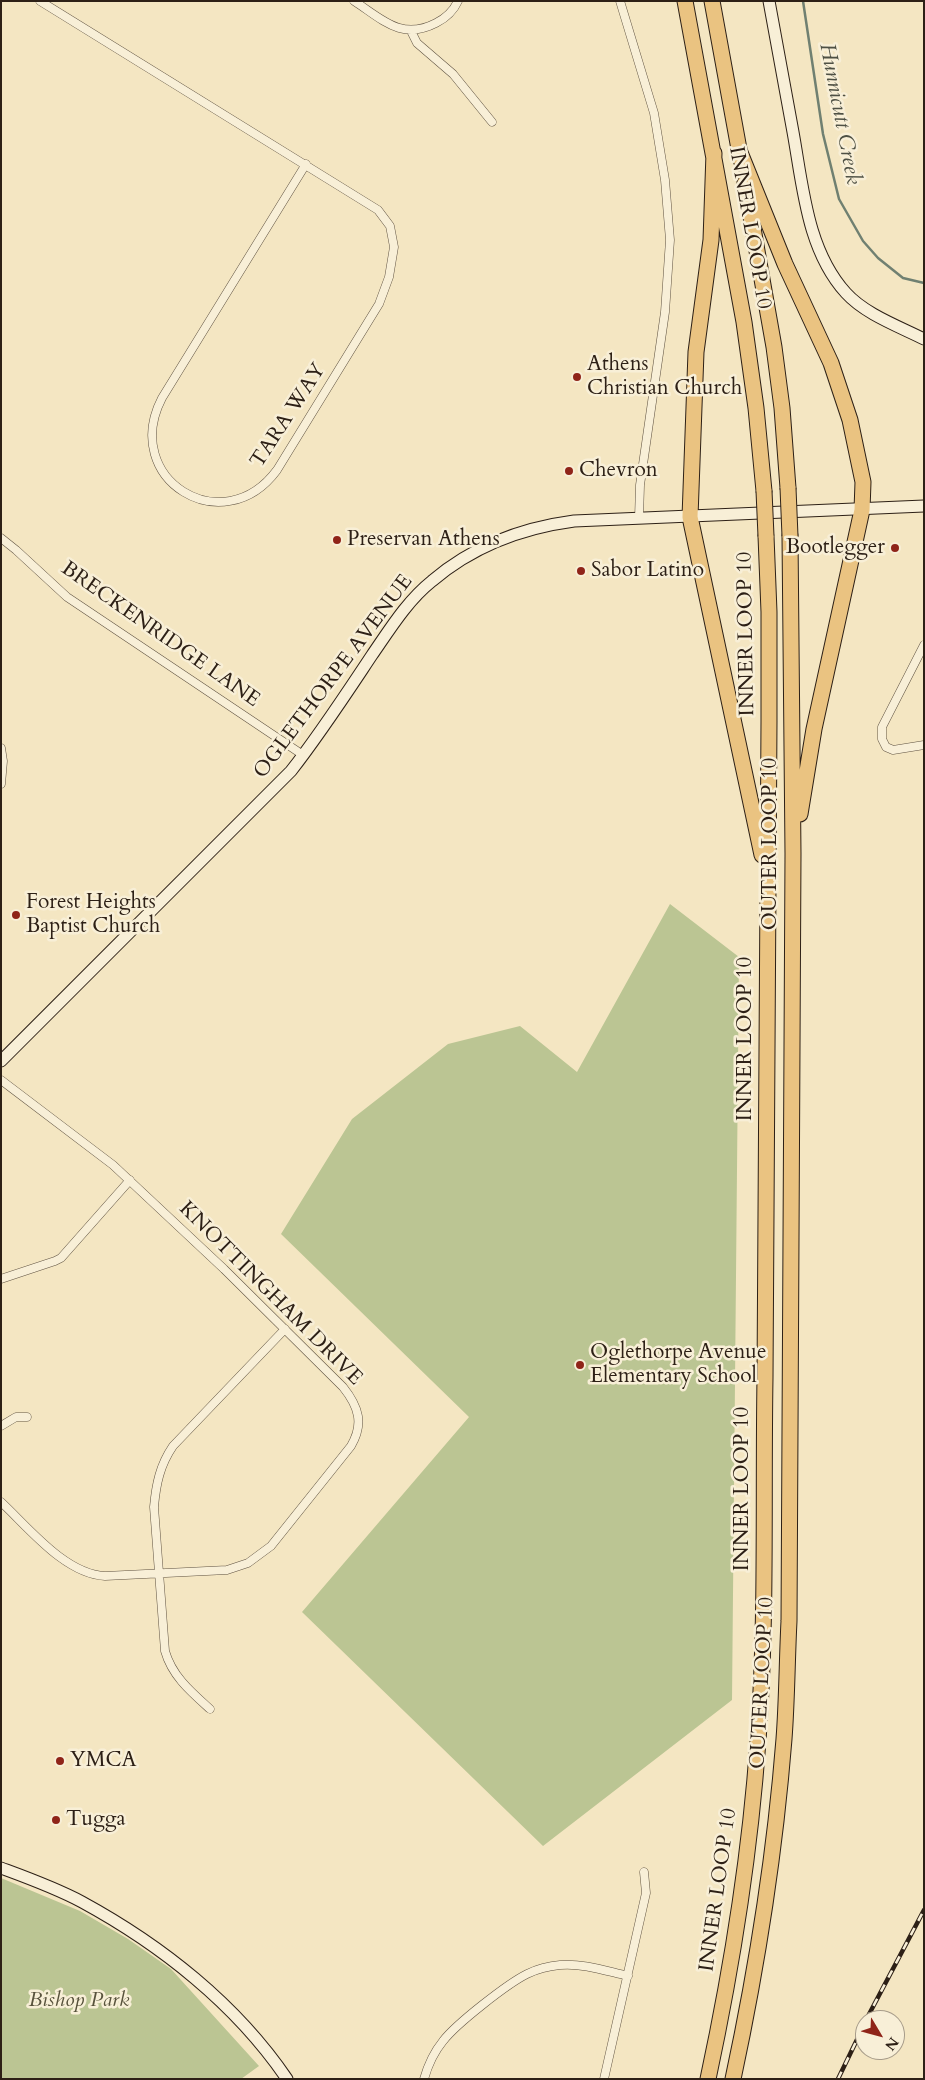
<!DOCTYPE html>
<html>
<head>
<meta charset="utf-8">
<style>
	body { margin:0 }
	#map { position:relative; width:925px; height:2080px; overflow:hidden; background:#f4e6c2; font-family:Cardo,serif }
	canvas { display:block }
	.frame { position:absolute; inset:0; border:2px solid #2d2016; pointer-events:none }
	.north { position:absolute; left:855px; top:2010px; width:50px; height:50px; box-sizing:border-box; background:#f8efd7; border:1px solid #a79c8a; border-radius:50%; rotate:127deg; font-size:14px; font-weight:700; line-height:20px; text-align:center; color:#2d2016 }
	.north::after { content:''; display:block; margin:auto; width:18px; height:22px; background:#8f2418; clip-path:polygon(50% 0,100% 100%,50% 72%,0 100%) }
</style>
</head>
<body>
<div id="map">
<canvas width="925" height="2080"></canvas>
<div class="frame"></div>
<div class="north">N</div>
</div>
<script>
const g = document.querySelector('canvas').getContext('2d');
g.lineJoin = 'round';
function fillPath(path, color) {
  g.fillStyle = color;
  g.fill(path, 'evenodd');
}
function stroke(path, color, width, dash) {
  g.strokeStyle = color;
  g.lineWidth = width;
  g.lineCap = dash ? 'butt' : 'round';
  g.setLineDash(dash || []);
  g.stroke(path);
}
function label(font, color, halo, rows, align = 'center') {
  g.font = font + ' Cardo,serif';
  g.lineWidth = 5;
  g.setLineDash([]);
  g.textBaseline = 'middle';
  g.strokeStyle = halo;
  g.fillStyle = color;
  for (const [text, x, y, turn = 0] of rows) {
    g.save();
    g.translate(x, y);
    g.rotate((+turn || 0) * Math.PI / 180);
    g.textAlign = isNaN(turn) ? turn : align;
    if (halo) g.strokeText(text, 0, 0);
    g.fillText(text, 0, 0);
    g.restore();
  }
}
fillPath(new Path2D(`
	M670,904l69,53 -7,743 -189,146 -241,-234 167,-195 -188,-183 71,-115 96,-75 72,-18 57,46z
	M1,1878l79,33 48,28 43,30 88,97 -18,13h-240z`), '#bbc593');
stroke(new Path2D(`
	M803,1l20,133 16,65 24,42 15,17 25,20 21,5`), '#708071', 2.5);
const street = new Path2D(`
	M40,1l338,209 12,16 4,21 -5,30 -10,27 -102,166c-54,73 -157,9 -115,-72l144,-234
	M354,1c28,18 47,40 82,22 10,-5 17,-11 22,-22
	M620,1l34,112 11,67 5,60 -5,72 -25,173 -1,33
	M411,31l6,12 36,31 39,48
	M1,538l15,12 51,47 236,158
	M924,645l-42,82v12l4,8 7,3 31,-5
	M1,748l2,13 -2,23
	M1,1080l112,85 111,104 119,118c16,20 21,37 8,59l-80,100 -23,17 -21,7 -122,6c-40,-2 -76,-48 -104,-74
	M1,1279l54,-18 6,-3 69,-78
	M1,1426l15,-9h11
	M210,1709c-19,-17 -38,-33 -45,-58l-11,-144c2,-23 6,-42 19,-61l112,-117
	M424,2079c4,-14 10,-27 19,-38 13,-17 64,-57 84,-67 10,-5 22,-8 33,-9 23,-2 46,6 68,11
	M604,2079l42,-186 -2,-21`);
const secondary = new Path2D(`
	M769,1c8,44 16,88 24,131 10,55 14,118 53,161 19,21 52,33 78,46
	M1,1061l290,-290c29,-37 55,-77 81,-116 18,-26 35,-54 60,-74 41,-35 89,-53 142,-60l350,-15
	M1,1868c27,10 55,20 81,34 79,43 154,102 205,177`);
const highway = new Path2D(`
	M685,1l59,321 12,86 8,83
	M712,1l29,159
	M739,150l46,114 46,99 19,57 13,62 -1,28 -48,219 -14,85
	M714,153l-3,87 -15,112 -6,165 72,338
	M745,183l29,164 8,61 6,80
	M708,2079c24,-112 42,-224 50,-338 9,-121 5,-242 7,-363 2,-219 3,-438 4,-657v-109l-3,-76
	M733,2079c24,-112 42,-226 51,-340 3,-39 3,-79 5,-118l4,-767 -3,-318`);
stroke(street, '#5f5241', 9);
stroke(secondary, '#2d2016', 13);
stroke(highway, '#2d2016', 17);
stroke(street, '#f8efd7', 8);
stroke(secondary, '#f8efd7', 11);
stroke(highway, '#eac381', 15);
const rail = new Path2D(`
	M866,2020l58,-110
	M838,2079l27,-56`);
stroke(rail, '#2d2016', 4.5);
stroke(rail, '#f8efd7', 2.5, [8]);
const highwayBridge = new Path2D(`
	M788,488l2,48
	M764,491l2,45`);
stroke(highwayBridge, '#2d2016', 17, []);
stroke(highwayBridge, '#eac381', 15);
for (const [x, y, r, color] of [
	[577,377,5,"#8f2418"],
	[569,471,5,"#8f2418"],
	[337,540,5,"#8f2418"],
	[895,548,5,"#8f2418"],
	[581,571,5,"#8f2418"],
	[16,915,5,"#8f2418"],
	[580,1365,5,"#8f2418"],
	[60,1761,5,"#8f2418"],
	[56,1820,5,"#8f2418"]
]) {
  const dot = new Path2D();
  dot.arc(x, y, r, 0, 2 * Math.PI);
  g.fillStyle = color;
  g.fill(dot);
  stroke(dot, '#f8efd7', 2);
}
label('21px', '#2d2016', '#f8efd7', [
	["INNER LOOP 10",749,228,80],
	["TARA WAY",289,416,-57],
	["INNER LOOP 10",747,634,-91],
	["BRECKENRIDGE LANE",160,635,35],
	["OGLETHORPE AVENUE",334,677,-53],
	["OUTER LOOP 10",771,844,-90],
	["INNER LOOP 10",746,1039,-90],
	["KNOTTINGHAM DRIVE",270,1294,45],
	["INNER LOOP 10",743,1489,-90],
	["OUTER LOOP 10",763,1683,-87],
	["INNER LOOP 10",719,1890,-82]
]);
label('21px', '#2d2016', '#f8efd7', [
	["Athens",587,365],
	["Christian Church",587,389],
	["Chevron",579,471],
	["Preservan Athens",347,540],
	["Bootlegger",885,548,"right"],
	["Sabor Latino",591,571],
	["Forest Heights",26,903],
	["Baptist Church",26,927],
	["Oglethorpe Avenue",590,1353],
	["Elementary School",590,1377],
	["YMCA",70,1761],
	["Tugga",66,1820]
], 'left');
label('italic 21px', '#58523c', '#f8efd7', [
	["Bishop Park",79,2001]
]);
label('italic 22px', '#4e5044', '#f8efd7', [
	["Hunnicutt Creek",839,114,79]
]);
</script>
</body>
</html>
